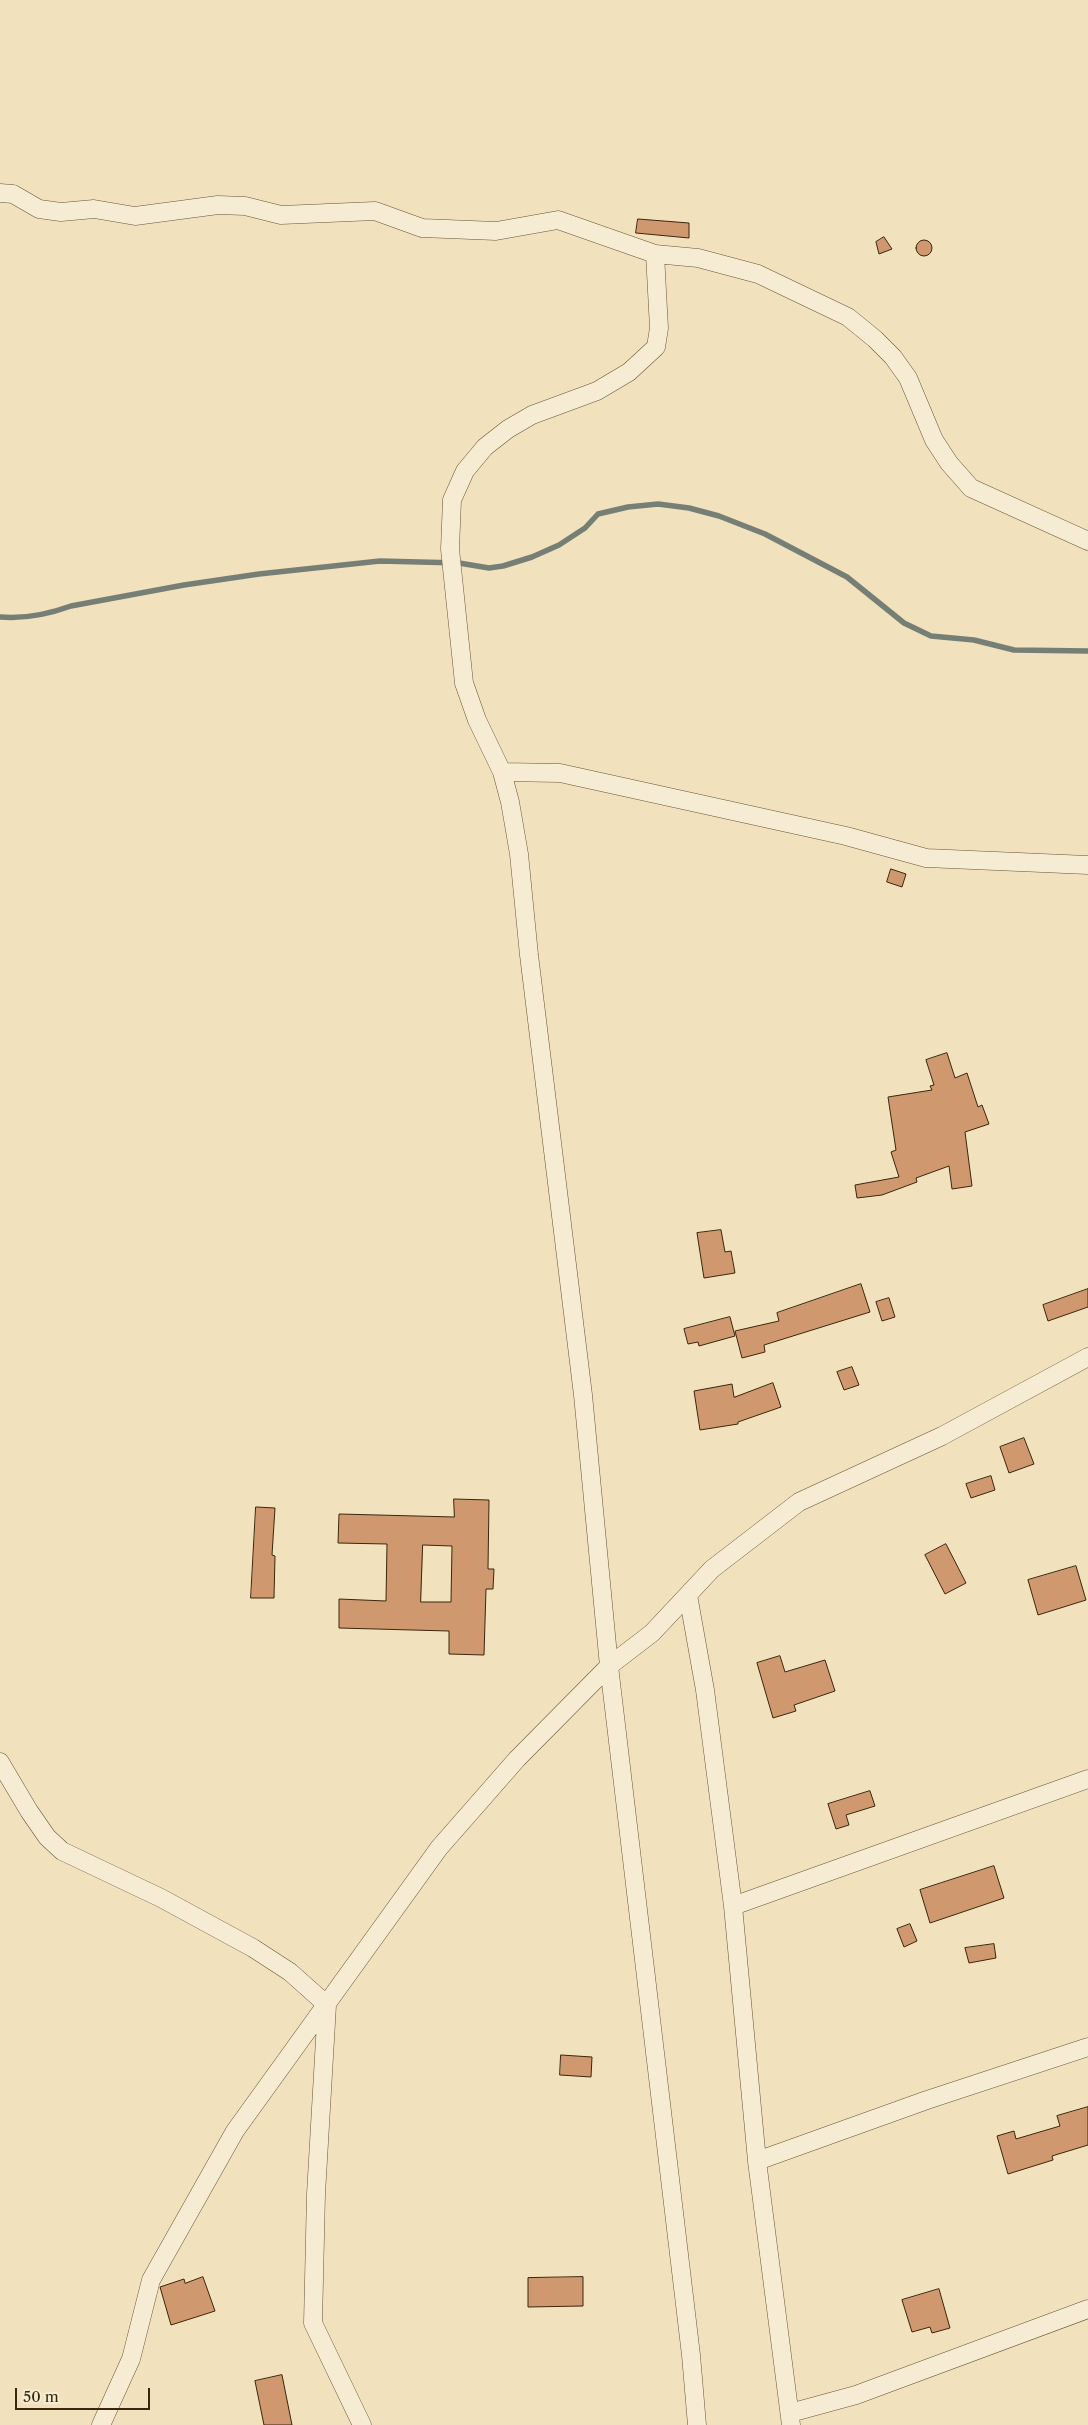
<!DOCTYPE html>
<html>
<head>
<meta charset="utf-8">
<style>
	body { margin:0 }
	#map { position:relative; width:1088px; height:2425px; overflow:hidden; background:#f1e1bc; font-family:"Libre Caslon Text",serif }
	canvas { display:block }
	.scale { position:absolute; left:15px; top:2388px; width:135px; height:22px; box-sizing:border-box; border:2px solid #39260d; border-top:0; padding-left:6px; font-size:15px; line-height:18px; white-space:nowrap; color:#39260d; -webkit-text-stroke:4px #f6ecd3; paint-order:stroke }
</style>
</head>
<body>
<div id="map">
<canvas width="1088" height="2425"></canvas>
<div class="scale">50 m</div>
</div>
<script>
const g = document.querySelector('canvas').getContext('2d');
g.lineJoin = 'round';
function stroke(path, color, width, dash) {
  g.strokeStyle = color;
  g.lineWidth = width;
  g.lineCap = dash ? 'butt' : 'round';
  g.setLineDash(dash || []);
  g.stroke(path);
}
function fillPath(path, color) {
  g.fillStyle = color;
  g.fill(path, 'evenodd');
}
stroke(new Path2D(`
	M0,617c23,2 49,-3 71,-11l113,-21 75,-11 121,-13 79,2 30,5 14,-2 29,-9 27,-12 26,-17 13,-14 30,-7 30,-3 31,4 30,8 46,18 82,43 57,46 27,13 43,4 40,10 74,1`), '#767f75', 5.5);
const building = new Path2D(`
	M638,219l51,4v15l-53,-5z
	M884,237l8,12 -13,5 -3,-12z
	M916 248a8 8 0 1 1 16 0a8 8 0 1 1-16 0Z
	M891,869l15,5 -4,13 -15,-5z
	M947,1053l8,25 12,-5 11,34 4,-2 7,19 -24,8 7,54 -20,3 -3,-23 -33,12 1,4 -35,13 -25,3 -2,-13 44,-8 -8,-25 5,-2 -8,-53 44,-7 -2,-4 4,-1 -8,-25z
	M721,1230l4,22 6,-1 4,22 -31,5 -7,-45z
	M861,1284l9,28 -106,33 1,7 -23,6 -7,-27 44,-10 -2,-8z
	M1088,1289v18l-40,14 -5,-16z
	M889,1298l6,19 -13,4 -6,-19z
	M730,1317l5,19 -36,10 -1,-4 -10,2 -4,-15z
	M852,1367l7,18 -15,5 -7,-18z
	M773,1383l8,24 -43,15v2l-38,6 -6,-39 38,-7 2,13z
	M1024,1438l10,26 -25,9 -9,-26z
	M991,1476l4,14 -24,8 -5,-14z
	M454,1499l35,1 -1,69h6l-1,20h-7l-2,66 -35,-1v-23l-110,-3v-29l47,2 1,-57 -49,-1 1,-29 115,3zM423,1545l29,1 -1,56h-30z
	M256,1507l19,1 -3,47 3,1 -1,42h-23z
	M946,1544l20,39 -21,11 -20,-39z
	M1076,1566l10,34 -48,15 -10,-35z
	M780,1656l5,16 40,-12 10,31 -41,14 2,6 -23,7 -16,-55z
	M870,1791l5,15 -29,9 3,10 -13,4 -8,-25z
	M994,1866l10,32 -74,25 -10,-33z
	M910,1924l7,17 -13,6 -7,-18z
	M994,1944l2,14 -27,5 -4,-15z
	M561,2055l31,2 -1,20 -31,-2z
	M1088,2107v38l-36,11 1,4 -45,14 -11,-38 17,-5 2,8 44,-13 -3,-10z
	M203,2277l12,34 -44,14 -11,-38 24,-8 1,4z
	M583,2277v29l-55,1v-29z
	M939,2289l11,39 -18,5 -2,-6 -18,5 -10,-32z
	M282,2375l10,50h-28l-9,-44z`);
fillPath(building, '#d0986f');
stroke(building, '#39260d', 1);
const street = new Path2D(`
	M0,193l13,1 26,15 22,3 33,-3 41,7 83,-11 27,1 36,9 94,-4 47,17 74,3 62,-11 97,34 43,4 60,16 90,43 27,22 18,18 15,21 26,62 15,23 22,25 117,53
	M655,254l4,74 -3,19 -27,25 -32,19 -65,24 -24,14 -23,18 -20,24 -13,29 -2,49 14,134 13,37 25,52 8,30 9,52 10,101 54,440 26,271 82,689 6,70
	M502,772l58,1 286,63 80,22 162,7
	M688,1595l17,95 28,216 24,255 34,264
	M0,1762l29,49 18,26 15,14 99,47 92,50 37,24 37,33 -11,189 -3,129 49,102
	M733,1906l355,-127
	M757,2161l170,-61 161,-53
	M790,2413l66,-18 232,-86
	M101,2425l30,-66 20,-79 84,-149 204,-283 78,-89 92,-93 43,-33 60,-64 87,-67 143,-66 146,-79`);
stroke(street, '#675539', 19);
stroke(street, '#f6ecd3', 18);
</script>
</body>
</html>
